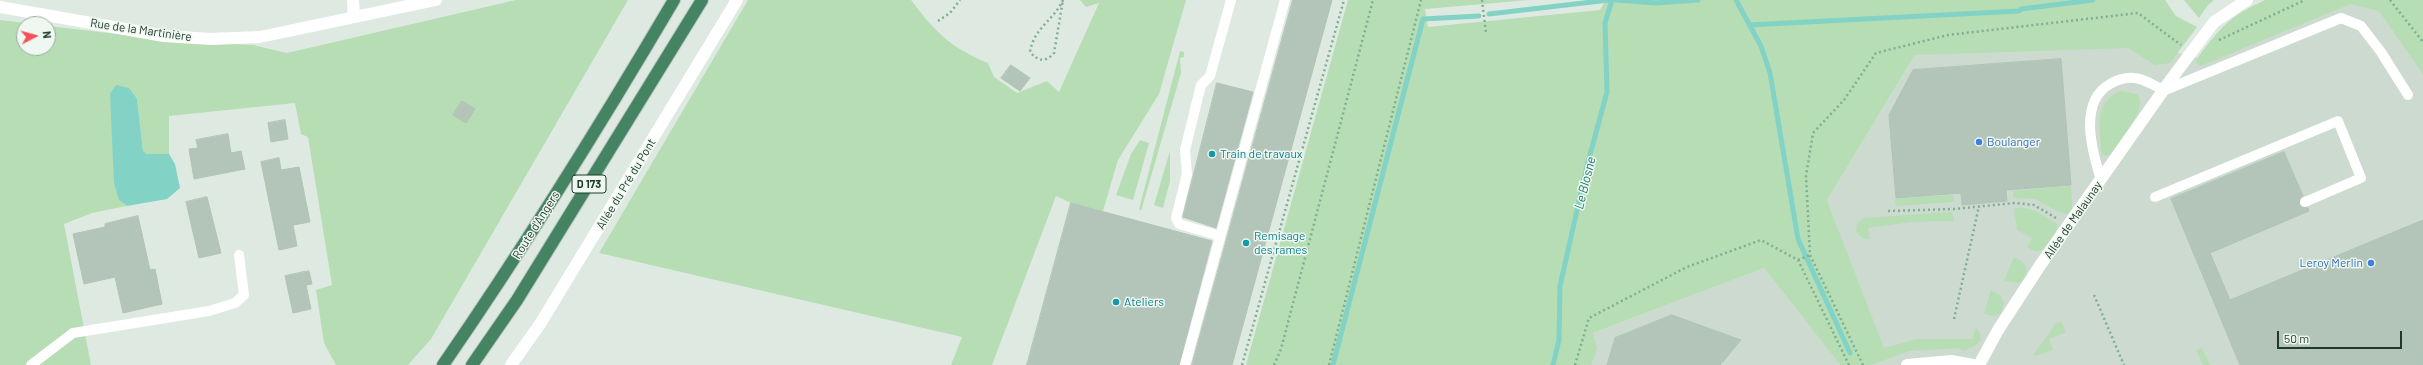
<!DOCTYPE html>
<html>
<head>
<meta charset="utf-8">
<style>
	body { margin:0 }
	#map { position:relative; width:2423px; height:365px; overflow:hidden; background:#deeae1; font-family:Barlow,sans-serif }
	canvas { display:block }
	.north { position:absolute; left:16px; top:16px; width:40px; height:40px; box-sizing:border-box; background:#eef7f0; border:1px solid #9baba1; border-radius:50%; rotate:84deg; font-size:11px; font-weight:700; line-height:16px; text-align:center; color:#1f3a2a }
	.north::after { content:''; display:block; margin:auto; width:14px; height:18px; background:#f74f59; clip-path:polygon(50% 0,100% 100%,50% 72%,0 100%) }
	.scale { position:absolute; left:2277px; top:331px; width:125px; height:18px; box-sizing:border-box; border:2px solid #1f3a2a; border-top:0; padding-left:5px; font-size:12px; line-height:14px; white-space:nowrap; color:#1f3a2a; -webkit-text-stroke:3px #eef7f0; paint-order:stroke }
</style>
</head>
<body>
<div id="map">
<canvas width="2423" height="365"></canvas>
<div class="north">N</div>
<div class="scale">50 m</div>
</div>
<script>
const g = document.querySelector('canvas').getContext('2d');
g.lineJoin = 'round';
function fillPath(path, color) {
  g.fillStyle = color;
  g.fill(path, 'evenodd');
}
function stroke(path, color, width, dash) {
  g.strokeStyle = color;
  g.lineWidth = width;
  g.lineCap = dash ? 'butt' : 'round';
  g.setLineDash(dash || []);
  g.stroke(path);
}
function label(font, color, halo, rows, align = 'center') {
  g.font = font + ' Barlow,sans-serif';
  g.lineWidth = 3;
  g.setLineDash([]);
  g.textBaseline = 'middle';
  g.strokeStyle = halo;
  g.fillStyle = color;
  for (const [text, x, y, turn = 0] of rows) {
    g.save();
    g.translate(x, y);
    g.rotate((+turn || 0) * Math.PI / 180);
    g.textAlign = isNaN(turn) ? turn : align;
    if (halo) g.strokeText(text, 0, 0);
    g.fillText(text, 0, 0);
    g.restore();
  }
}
fillPath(new Path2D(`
	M2335,0h67l21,35v330h-552l16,-8 -60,-157 88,-145 215,-16 73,21z
	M1764,268l76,97h-258l11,-32z`), '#ccdacf');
fillPath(new Path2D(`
	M516,0h112l-197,339 -23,26h-72l-12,-22 -8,-53 16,-5 -24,-148 -7,-3 -6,-31 -126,13v38h-22l-4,-3 -6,-52 -18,101 8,6 -35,7 -28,11 27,141h-91v-345l34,4h-10v24h24v-22l130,15 75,4 34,8z
	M748,0h163c24,32 40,48 77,63l6,14 23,16 30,-12 12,11 40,-89 -13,4 -6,-7h106l-27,94 -41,66 -15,51 -32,-8 -15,-7 -64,169h-41l11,-28 -363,-84z
	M1348,0h181l-104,9 3,18 172,-17 6,-10h559l11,16 21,11 -27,36 -15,2 -27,-17 -213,7 -88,145 57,148 33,-9h55l4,-11 4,5 1,7 -8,7 -10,4 -4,-3 -50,3 -38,14h-31l-76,-97 -171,65 4,16 -6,16h-345z
	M2184,0h30l-6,5 -9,13z
	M2265,0h158v74l-44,-63 -29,-7 -150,62 -5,-5c24,-31 32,-44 70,-61z
	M1180,51l4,1v5l-4,1 1,15 -40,138 -2,-2z
	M2120,91l17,3c12,15 -18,47 -27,61l-6,1 -2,-2c-2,-25 -9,-51 18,-63z
	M1140,140l9,3 -16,57 -17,-5 15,-41z
	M1170,151v30l-7,27 -9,-3z
	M2071,186l1,23 -5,5 -6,-1 -26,-14 -22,-1v-7z
	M1953,195l1,7 -58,4 -1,-7z
	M2021,207l15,4 21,13c1,9 -11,28 -21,27 -3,0 -7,-3 -9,-4l5,-9 -15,-8 -3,-21z
	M1951,212l4,9 -44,1 -43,6 2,11h-6l-8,-7 1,-9 7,-5z
	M2014,257l10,6c4,9 3,17 -7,20l-13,-2z
	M1991,290l9,5 4,7 -3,11 -8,3 -9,-2z
	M2061,322l5,10 -17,7 4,11 -18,6 -1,-2 22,-31z
	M2202,348l8,17h-7l-7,-15z`), '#b7ddb5');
fillPath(new Path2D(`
	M116,85l13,3 8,11 6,52 4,3h22l6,10 5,24 -13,11 -40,7 -8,-6 -5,-17 -4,-89z`), '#83d2c6');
stroke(new Path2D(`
	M1616,0l40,3 42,-3
	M1736,0l25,46 9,27 28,166 52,114
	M1489,14l120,-14
	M1749,25l270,-14 2,-2 72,-9
	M1333,365l90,-346 56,-3
	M1553,365l6,-25 1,-54 27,-120 20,-74 -2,-69 7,-23`), '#83d2c6', 5);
const building = new Path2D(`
	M1293,0h39l-100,365h-40z
	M2061,59l10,126 -65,5 1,11 -45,4 -1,-12 -65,5 -7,-83 24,-45z
	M1011,65l19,13 -10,13 -19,-13z
	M1217,83l36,9 -37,136 -33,-11z
	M462,101l13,8 -9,14 -13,-8z
	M285,120l3,19 -17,3 -3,-19z
	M228,134l3,19 10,-2 4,18 -51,10 -5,-30 9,-1 -2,-8z
	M2284,152l19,44 -3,2 -1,6 2,3 7,1 1,3 -99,42 20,47 193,-80v145h-183l-69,-166z
	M279,158l2,12 18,-3 11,55 -17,3 4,21 -18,4 -18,-88z
	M207,197l14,56 -22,5 -13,-56z
	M1071,203l141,38 -33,124h-152z
	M138,216l12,54 5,-1 7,35 -39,9 -8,-36 -31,7 -11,-50 32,-7v-3z
	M309,271l3,13 -6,1 5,24 -18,4 -8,-37z
	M1672,315l69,25 -21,25h-113l8,-27z`);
fillPath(building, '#b3c5b9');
stroke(building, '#b0c4b6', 1);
const trunk = new Path2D(`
	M443,365c82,-119 158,-241 231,-365
	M472,365l45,-65 185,-300`);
stroke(trunk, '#bcc4bf', 14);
stroke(new Path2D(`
	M1063,0c-9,20 -30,29 -33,52 8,9 15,11 24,1l9,-53
	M1482,0l4,33
	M2390,0l33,42
	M938,21l12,-8 10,-13
	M2219,40l86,-40
	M1888,211l66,-2 60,-6 20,2 22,13
	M1798,260l12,-5
	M2094,295l30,70
	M1954,319l25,-113
	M1242,365l102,-365
	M1274,365l7,-16 92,-349
	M1329,365l92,-365
	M1575,365l14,-47 98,-51 74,-27 37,20 51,105
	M1863,365l-53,-110 -4,-79 7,-43 31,-33 32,-47 72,-18 190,-22 43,32`), '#7daf90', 2.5, [2, 3]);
stroke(new Path2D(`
	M2101,180c-9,-29 -23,-78 9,-96 7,-4 15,-7 24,-6 10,0 21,9 31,12l176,-72 20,8 20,26 27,43
	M2155,197l183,-76 23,57 -56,24
	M1220,236l-41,-12 -3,-6 11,-44 -2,-24 16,-65 9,-9 21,-76
	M31,365l42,-32 136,-22 26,-8 9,-8 -5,-40
	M1185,365l100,-365`), '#fff', 10);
stroke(new Path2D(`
	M353,0l1,17
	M0,7l164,29 47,3 49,-2 176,-37
	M511,365l29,-41 197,-324
	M1907,365l44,-4 22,4
	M1979,365l19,-35 43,-66 131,-186 42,-56 33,-22`), '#fff', 12);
stroke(trunk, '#458462', 12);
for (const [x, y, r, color] of [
	[1979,142,4,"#3f7fe0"],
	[1212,154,4,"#0f9aa8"],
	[1246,243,4,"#0f9aa8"],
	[2371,263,4,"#3f7fe0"],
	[1116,302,4,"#0f9aa8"]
]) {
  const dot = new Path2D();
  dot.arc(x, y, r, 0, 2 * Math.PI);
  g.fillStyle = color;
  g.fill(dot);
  stroke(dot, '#eef7f0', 1.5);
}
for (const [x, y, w] of [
	[589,184,34]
]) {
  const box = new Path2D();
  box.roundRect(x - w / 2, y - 9, w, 18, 3);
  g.fillStyle = '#eef7f0';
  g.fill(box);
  stroke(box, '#1f3a2a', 1);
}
label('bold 11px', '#1f3a2a', null, [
	["D 173",589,184]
]);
label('12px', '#1f3a2a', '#eef7f0', [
	["Rue de la Martinière",141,30,8],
	["Allée du Pré du Pont",626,184,-59],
	["Allée de Malaunay",2073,220,-55],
	["Route d'Angers",536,225,-58]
]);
label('12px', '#366cbe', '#eef7f0', [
	["Boulanger",1987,142],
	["Leroy Merlin",2363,263,"right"]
], 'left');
label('12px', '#0d838f', '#eef7f0', [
	["Train de travaux",1220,154],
	["Remisage",1254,236],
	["des rames",1254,250],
	["Ateliers",1124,302]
], 'left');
label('italic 13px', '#17786a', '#eef7f0', [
	["Le Blosne",1585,183,-76]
]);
</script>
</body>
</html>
